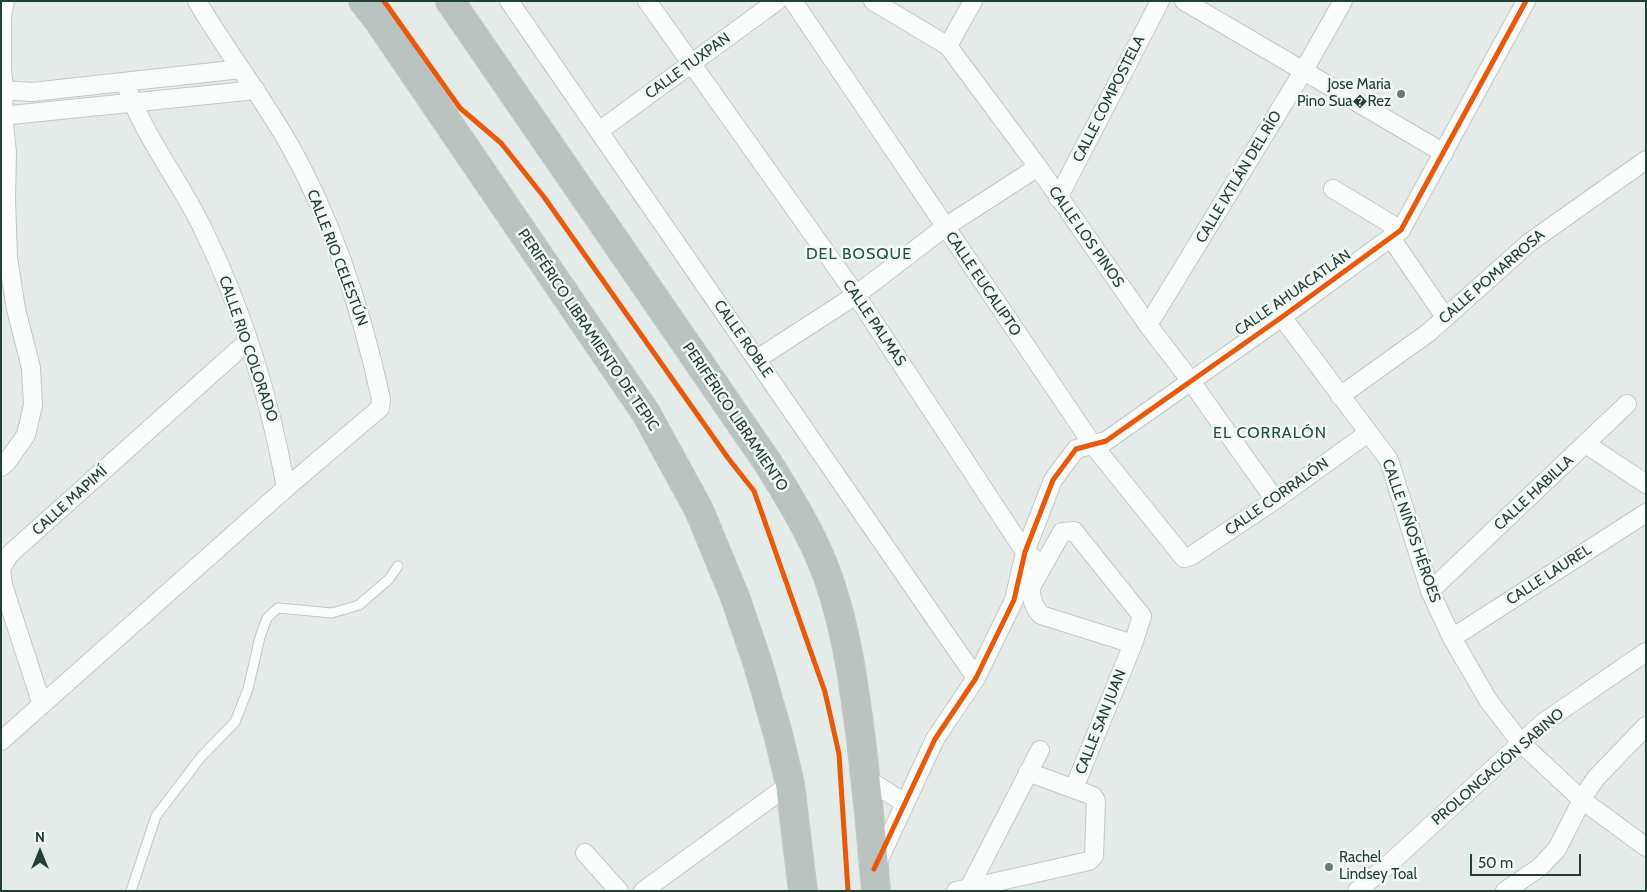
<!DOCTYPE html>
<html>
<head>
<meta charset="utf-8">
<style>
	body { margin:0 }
	#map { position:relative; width:1647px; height:892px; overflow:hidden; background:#e5ebe8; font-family:Cabin,sans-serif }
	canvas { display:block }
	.frame { position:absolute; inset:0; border:2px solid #233f35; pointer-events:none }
	.north { position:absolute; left:15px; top:827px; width:50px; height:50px; -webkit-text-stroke:4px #f4f9f6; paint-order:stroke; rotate:0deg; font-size:14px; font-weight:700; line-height:20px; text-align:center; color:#233f35 }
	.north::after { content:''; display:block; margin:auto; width:18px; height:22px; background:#233f35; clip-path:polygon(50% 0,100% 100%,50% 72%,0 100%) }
	.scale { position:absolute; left:1470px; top:854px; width:111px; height:22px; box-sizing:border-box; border:2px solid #233f35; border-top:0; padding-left:6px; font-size:15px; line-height:18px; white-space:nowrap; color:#233f35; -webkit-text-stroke:4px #f4f9f6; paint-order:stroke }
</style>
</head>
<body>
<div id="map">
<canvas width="1647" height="892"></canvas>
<div class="frame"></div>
<div class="north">N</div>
<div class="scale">50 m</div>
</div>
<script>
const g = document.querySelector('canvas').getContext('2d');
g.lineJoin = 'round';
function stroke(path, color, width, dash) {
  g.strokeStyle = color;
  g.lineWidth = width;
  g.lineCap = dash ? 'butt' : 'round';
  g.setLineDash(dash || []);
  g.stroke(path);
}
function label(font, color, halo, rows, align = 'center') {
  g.font = font + ' Cabin,sans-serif';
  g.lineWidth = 5;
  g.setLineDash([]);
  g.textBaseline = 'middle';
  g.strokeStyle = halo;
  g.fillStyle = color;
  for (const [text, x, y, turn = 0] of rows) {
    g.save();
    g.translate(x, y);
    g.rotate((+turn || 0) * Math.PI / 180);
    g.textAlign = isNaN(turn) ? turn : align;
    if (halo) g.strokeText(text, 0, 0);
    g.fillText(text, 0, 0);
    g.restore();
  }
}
const lane = new Path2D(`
	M131,891l25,-75 45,-59 34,-35 13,-33 12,-52 7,-19 11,-10 54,5 27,-8 30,-26 9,-13`);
const street = new Path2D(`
	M509,1l467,677
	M647,1l209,294 169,257 18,13
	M793,1l300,444 91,113 7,-2 84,-56 93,-67
	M873,1l75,45 90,121 110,158 42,55 85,120
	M1184,1l260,152
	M948,46l25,-45
	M125,82c18,54 54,97 78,147 40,82 67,170 83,259
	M1,90l31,2 209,-23
	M1,116l255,-26
	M599,131l178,-130
	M1333,189l68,41
	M1058,198l102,-197
	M1391,238l54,79
	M1282,317l107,143 41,131 22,47 36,62 33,43 61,57 64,47
	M1148,325l156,-255 39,-69
	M757,359l99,-64 89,-68 93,-60
	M1340,396l88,-63 102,-91 116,-82
	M1586,444l60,40
	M1,467l6,-5 19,-27 7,-30 -2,-37 -15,-59 -8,-51 -2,-59 1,-47 -4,-36 1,-26 -2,-20v-53l3,-16
	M1430,591l197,-187
	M1452,638l194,-125
	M42,705l-39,-120 -2,-17 9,-14 238,-213
	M1,741l285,-253 94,-80 1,-9c-19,-87 -47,-175 -91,-253 -28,-50 -64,-95 -93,-145
	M865,778l40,25
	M1074,788l59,-144 9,-28 -68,-85 -12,1 -31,55c-1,9 3,21 10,28l92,29
	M585,853l34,38
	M876,866l59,-127 41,-61 38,-78 11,-48 28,-72 23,-31 30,-8 176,-124 119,-87 125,-229
	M969,888l71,-138
	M643,891l147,-107
	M956,891l133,-30 5,-5 2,-55 -3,-5 -65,-24
	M1357,891l32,-27 155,-142 102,-70
	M1505,891l34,-23 18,-19 28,-55 11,-16 50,-52`);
const highway = new Path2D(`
	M363,1l15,19 268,393 53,97 36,87 22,64 21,73 12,50 13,107
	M450,1l318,462c23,37 47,76 61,117 18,52 25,106 32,160 6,50 11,100 15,151`);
stroke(lane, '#c2c8c5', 11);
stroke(street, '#c2c8c5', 20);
stroke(highway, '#c1cac7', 30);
stroke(lane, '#fbfcfc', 9);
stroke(street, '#fbfcfc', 18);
stroke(highway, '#bac3c0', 28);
stroke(new Path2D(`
	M384,1l76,107 41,35 43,54 184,261 26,33 71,201 14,62 9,137
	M874,869l61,-130 41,-61 38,-78 11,-48 28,-72 23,-31 30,-8 176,-124 119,-87 125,-229`), '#e8590c', 5);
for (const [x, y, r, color] of [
	[1401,94,5,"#677b74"],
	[1329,867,5,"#677b74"]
]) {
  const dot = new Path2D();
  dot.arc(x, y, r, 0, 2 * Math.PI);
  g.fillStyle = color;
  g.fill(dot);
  stroke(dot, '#f4f9f6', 2);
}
label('15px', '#233f35', '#f4f9f6', [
	["CALLE TUXPAN",688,66,-36],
	["CALLE COMPOSTELA",1109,99,-63],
	["CALLE IXTLÁN DEL RÍO",1239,177,-59],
	["CALLE LOS PINOS",1086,237,55],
	["CALLE RIO CELESTÚN",337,258,69],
	["CALLE POMARROSA",1492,277,-41],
	["CALLE EUCALIPTO",983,284,56],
	["CALLE AHUACATLÁN",1293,293,-35],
	["CALLE PALMAS",874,323,56],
	["PERIFÉRICO LIBRAMIENTO DE TEPIC",588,330,56],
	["CALLE ROBLE",743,339,55],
	["CALLE RIO COLORADO",248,349,71],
	["PERIFÉRICO LIBRAMIENTO",735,417,56],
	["CALLE HABILLA",1534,493,-43],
	["CALLE CORRALÓN",1277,497,-35],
	["CALLE MAPIMÍ",70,501,-42],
	["CALLE NIÑOS HÉROES",1411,531,71],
	["CALLE LAUREL",1549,575,-33],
	["CALLE SAN JUAN",1101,722,-68],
	["PROLONGACIÓN SABINO",1498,767,-41]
]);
label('15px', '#233f35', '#f4f9f6', [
	["Jose Maria",1391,85],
	["Pino Sua�Rez",1391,102],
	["Rachel",1339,858,"left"],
	["Lindsey Toal",1339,875,"left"]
], 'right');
g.letterSpacing = '1px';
label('16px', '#1e5140', '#f4f9f6', [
	["DEL BOSQUE",859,254],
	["EL CORRALÓN",1270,433]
]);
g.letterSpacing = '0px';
</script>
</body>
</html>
